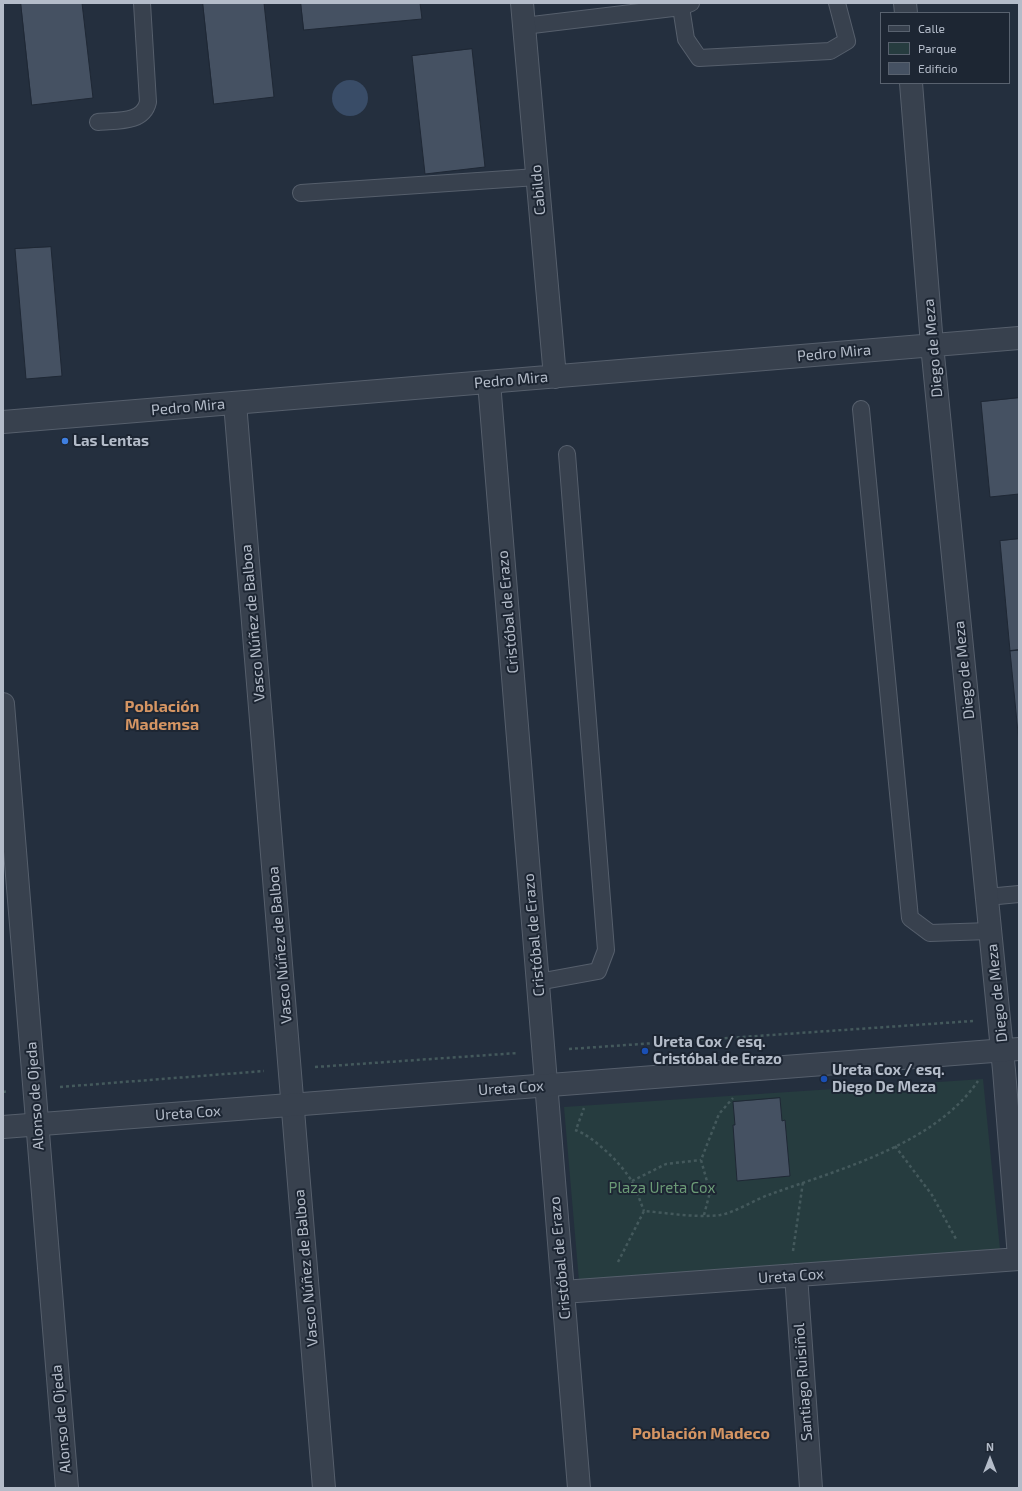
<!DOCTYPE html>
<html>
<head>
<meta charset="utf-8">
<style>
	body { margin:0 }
	#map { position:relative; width:1022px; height:1491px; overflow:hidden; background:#242f3e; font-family:"Exo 2",sans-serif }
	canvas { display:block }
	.frame { position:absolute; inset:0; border:4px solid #b4bcc9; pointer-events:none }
	.legend { position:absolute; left:880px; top:12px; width:130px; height:72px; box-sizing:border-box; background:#1d2633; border:1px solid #59626f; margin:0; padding:5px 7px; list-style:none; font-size:12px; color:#b4bcc9 }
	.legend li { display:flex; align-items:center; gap:8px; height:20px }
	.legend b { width:20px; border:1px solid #59626f }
	.north { position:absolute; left:970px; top:1439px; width:40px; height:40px; -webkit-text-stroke:3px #1d2633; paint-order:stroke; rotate:0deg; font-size:11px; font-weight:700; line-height:16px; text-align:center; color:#b4bcc9 }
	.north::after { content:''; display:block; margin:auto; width:14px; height:18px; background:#b4bcc9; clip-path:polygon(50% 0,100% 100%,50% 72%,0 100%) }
</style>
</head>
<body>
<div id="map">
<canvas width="1022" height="1491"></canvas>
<div class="frame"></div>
<ul class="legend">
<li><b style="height:5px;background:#38414e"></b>Calle</li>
<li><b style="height:11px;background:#263c3f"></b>Parque</li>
<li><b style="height:11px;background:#455162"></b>Edificio</li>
</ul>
<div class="north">N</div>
</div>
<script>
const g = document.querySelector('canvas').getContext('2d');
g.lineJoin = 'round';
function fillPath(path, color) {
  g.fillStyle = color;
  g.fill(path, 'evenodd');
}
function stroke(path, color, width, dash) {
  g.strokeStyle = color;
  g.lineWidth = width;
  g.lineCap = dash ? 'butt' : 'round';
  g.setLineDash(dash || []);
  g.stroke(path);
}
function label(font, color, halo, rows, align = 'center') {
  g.font = font + ' "Exo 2",sans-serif';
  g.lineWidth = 4;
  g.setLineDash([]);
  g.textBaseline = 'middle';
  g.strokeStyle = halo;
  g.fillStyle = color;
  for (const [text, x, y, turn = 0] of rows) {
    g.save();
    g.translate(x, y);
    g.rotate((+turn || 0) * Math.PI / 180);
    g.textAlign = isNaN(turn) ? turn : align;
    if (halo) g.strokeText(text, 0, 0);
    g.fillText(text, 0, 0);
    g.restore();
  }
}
fillPath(new Path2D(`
	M983,1079l17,170 -421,32 -15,-174z`), '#263c3f');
fillPath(new Path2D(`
	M332 98a18 18 0 1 1 36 0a18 18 0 1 1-36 0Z`), '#394c67');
const building = new Path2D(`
	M21,3h61l11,95 -61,7z
	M203,3h61l10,94 -60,7z
	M301,3h119l2,16 -118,11z
	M472,49l13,118 -60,7 -13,-118z
	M51,247l11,129 -36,3 -11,-130z
	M1019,398v96l-29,3 -9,-95z
	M1019,539v111l-9,1 -10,-110z
	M1019,650v93l-9,-92z
	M780,1098l2,23 3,-1 5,56 -53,5 -4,-56h2l-2,-23z`);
fillPath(building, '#455162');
stroke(building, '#1f2835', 1);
const service = new Path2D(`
	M691,3l-10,4 5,32 13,19 131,-7 17,-10 -10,-38
	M524,26l157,-19
	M98,122c17,-2 45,2 50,-20l-6,-99
	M301,193l236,-16
	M861,409l49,509 20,15 60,-2
	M987,897l32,-3
	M538,982l60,-11 8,-21 -39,-496`);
const minor = new Path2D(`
	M522,3l33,374
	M905,3l1,10
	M911,83l21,262 72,725 15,187
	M489,382l90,1106
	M235,403l89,1085
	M3,422l1016,-84
	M3,704l64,784
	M796,1275l15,213
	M563,1292l456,-33`);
const tertiary = new Path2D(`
	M3,1127l1016,-78`);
stroke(service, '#565f6c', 18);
stroke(minor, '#565f6c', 24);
stroke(tertiary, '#565f6c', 24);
stroke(new Path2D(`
	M569,1049l404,-28
	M315,1067l203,-14
	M60,1087l204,-16
	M3,1092l6,-1
	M577,1127l7,-19
	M575,1130c17,5 49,36 57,52 5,9 8,19 12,29
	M895,1146l37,49 24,44
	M632,1181l34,-17 35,-4
	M704,1215l6,-23 -9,-32 18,-46 14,-16
	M793,1251l10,-69
	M618,1262l26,-51c24,2 52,7 76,4 14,-2 36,-16 51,-21 69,-25 163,-49 207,-113`), '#44595c', 2.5, [3, 3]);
stroke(service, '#38414e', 16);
stroke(minor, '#38414e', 22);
stroke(tertiary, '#38414e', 22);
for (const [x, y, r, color] of [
	[65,441,4,"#3f7fe0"],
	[645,1051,4,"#1a4fb4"],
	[824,1079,4,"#1a4fb4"]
]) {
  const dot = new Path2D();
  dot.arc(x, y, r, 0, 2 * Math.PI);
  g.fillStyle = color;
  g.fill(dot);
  stroke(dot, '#1d2633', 1.5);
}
label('15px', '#b4bcc9', '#1d2633', [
	["Cabildo",538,190,-95],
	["Diego de Meza",933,348,-95],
	["Pedro Mira",834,353,-5],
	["Pedro Mira",511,380,-5],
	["Pedro Mira",188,407,-5],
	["Cristóbal de Erazo",508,612,-95],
	["Vasco Núñez de Balboa",253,623,-95],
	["Diego de Meza",964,670,-96],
	["Cristóbal de Erazo",534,935,-95],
	["Vasco Núñez de Balboa",280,945,-95],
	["Diego de Meza",997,993,-96],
	["Ureta Cox",511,1088,-4],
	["Alonso de Ojeda",35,1096,-94],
	["Ureta Cox",188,1113,-4],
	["Cristóbal de Erazo",560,1258,-95],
	["Vasco Núñez de Balboa",306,1268,-95],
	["Ureta Cox",791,1276,-4],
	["Santiago Ruisiñol",803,1382,-94],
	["Alonso de Ojeda",61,1419,-95]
]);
label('bold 15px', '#b4bcc9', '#1d2633', [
	["Las Lentas",73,441],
	["Ureta Cox / esq.",653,1042],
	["Cristóbal de Erazo",653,1059],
	["Ureta Cox / esq.",832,1070],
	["Diego De Meza",832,1087]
], 'left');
label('15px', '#6b9a76', '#1d2633', [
	["Plaza Ureta Cox",662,1188]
]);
label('bold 16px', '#d59563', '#1d2633', [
	["Población",162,707],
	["Mademsa",162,725],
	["Población Madeco",701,1434]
]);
</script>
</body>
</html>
